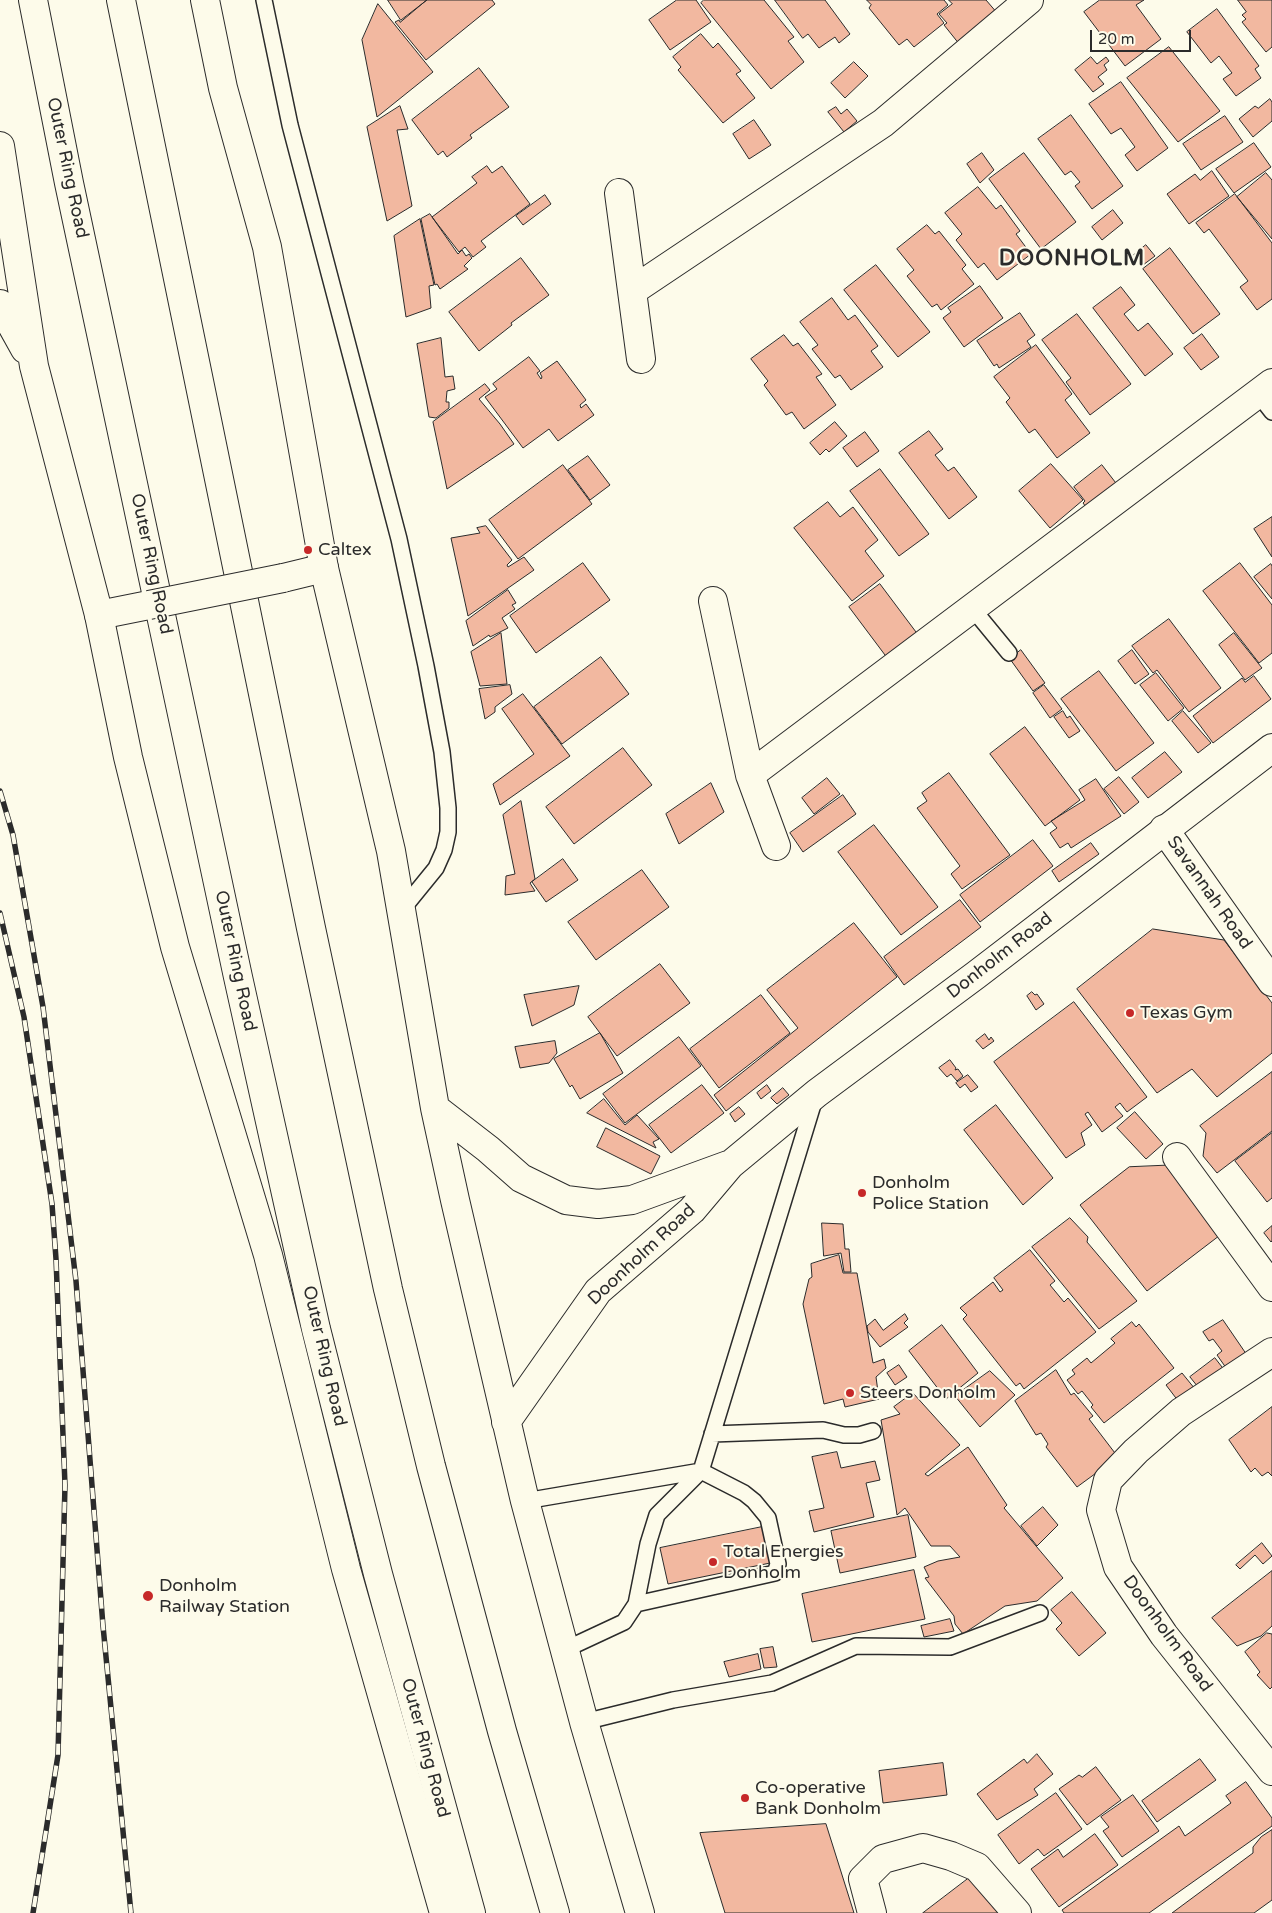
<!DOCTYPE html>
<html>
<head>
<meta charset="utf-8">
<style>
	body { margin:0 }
	#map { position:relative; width:1272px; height:1913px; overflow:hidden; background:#fdfbea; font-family:"Varela Round",sans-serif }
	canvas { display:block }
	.scale { position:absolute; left:1090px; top:30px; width:101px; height:22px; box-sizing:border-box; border:2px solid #2b2b2b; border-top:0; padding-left:6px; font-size:15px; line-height:18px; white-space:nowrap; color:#2b2b2b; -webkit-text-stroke:4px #fdfbea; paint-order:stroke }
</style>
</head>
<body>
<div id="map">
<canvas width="1272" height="1913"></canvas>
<div class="scale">20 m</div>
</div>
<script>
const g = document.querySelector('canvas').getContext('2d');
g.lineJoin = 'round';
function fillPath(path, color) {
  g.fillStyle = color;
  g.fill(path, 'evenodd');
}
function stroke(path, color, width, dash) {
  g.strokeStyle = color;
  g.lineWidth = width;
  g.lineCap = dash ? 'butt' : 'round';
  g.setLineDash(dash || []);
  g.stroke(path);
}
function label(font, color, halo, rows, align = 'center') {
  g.font = font + ' "Varela Round",sans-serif';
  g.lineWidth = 4;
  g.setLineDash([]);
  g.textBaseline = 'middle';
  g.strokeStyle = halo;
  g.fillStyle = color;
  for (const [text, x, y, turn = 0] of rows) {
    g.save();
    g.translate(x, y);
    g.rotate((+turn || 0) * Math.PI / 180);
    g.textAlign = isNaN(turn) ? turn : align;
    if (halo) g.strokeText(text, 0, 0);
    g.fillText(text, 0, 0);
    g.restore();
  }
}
const building = new Path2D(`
	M388,0h39l-26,20z
	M427,0h65l3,4 -69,56 -31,-38 4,-2 1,2z
	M677,0h19l15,22 -41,28 -21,-30z
	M704,0h60l30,37 -6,4 16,21 -33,27 -70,-86z
	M775,0h50l25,34 -11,9 -4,-6 -16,11 -11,-14 -5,4z
	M867,0h77l4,5 -11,9 7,9 -30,24 -7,-8 -8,6 -30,-37 2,-3z
	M949,0h37l12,14 -38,31 -16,-20 3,-2 -8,-9 13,-10z
	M1100,0h44l-8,5 25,34 -36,27 -41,-54z
	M1238,0h34v47l-6,5 -24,-30 4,-3 -4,-4 4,-3z
	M378,4l55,68 -56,45 -15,-77z
	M1217,9l42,57 -4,3 6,9 -25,18 -13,-17 9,-6 -13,-17 -8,7 -24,-31z
	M701,34l12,14 5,-5 23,28 -5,3 19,24 -32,25 -45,-53 3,-3 -8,-10z
	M1169,47l51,64 -42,31 -51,-64z
	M1091,57l6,7 9,-7 3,4 -5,4 3,5 -9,7 6,7 -11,8 -18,-22z
	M854,62l14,14 -23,22 -14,-15z
	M479,68l30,39 -39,28 2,3 -25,19 -4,-6 -5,4 -26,-35z
	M1121,82l47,66 -31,23 -12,-16 10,-8 -14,-19 -10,6 -22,-30z
	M1270,99l2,3v19l-19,16 -14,-18 16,-13 3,2z
	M400,106l8,23 -11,1 15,76 -25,15 -20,-94z
	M836,107l5,7 6,-5 10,12 -13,11 -16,-20z
	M1071,115l52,71 -31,23 -17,-23 5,-4 -9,-11 -6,4 -27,-36z
	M1225,116l18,26 -42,28 -18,-26z
	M754,120l17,25 -22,14 -16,-25z
	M1254,143l17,24 -37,26 -18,-24z
	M982,153l12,17 -14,13 -13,-19z
	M1024,153l52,69 -35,27 -52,-70z
	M487,166l5,7 10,-7 28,38 -49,37 5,6 -13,10 -8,-10 -6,5 -27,-35 45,-34 -5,-6z
	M1212,171l17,25 -40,28 -22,-30 28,-20 5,6z
	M1266,173l6,7v59l-35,-42z
	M978,187l18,22 5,-4 19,26 -4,3 15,20 -34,26 -13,-17 -6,5 -22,-28 6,-6 -17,-21z
	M1235,194l37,49v56l-15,11 -17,-23 8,-6 -39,-52 -5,4 -8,-10z
	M545,195l6,9 -28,21 -7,-9z
	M1113,210l10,13 -21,17 -10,-13z
	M430,214l28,40 4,-4 4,6 3,-2 3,4 -8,8 4,3 -28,20 -3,-5 -2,1 -14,-66z
	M420,219l14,66 -5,1 2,22 -25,9 -12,-81z
	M927,225l8,9 4,-3 27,34 -4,4 12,15 -33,26 -4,-6 -5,3 -25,-31 7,-6 -17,-21z
	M1146,245l9,11 -12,9 -9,-10z
	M1170,248l50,66 -27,20 -50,-65z
	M521,258l28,37 -38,28 1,2 -33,26 -30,-39z
	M876,265l54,67 -32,25 -54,-67z
	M980,286l23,32 -39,29 -21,-29 8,-6 -3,-4z
	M1121,287l14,18 -11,9 14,17 10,-8 25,31 -28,22 -52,-68z
	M832,298l16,22 7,-5 23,31 -7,5 12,16 -32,23 -11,-15 -5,3 -23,-29 6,-4 -18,-23z
	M1020,313l15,22 -8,6 4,6 -32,21 -2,-4 -3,2 -17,-25z
	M1077,314l54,70 -41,31 -24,-33 5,-4 -29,-38z
	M1202,334l17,23 -18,13 -17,-22z
	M784,335l9,11 5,-3 24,31 -6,3 20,28 -32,24 -12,-17 -6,3 -22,-30 4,-4 -17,-22z
	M441,338l4,39 8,-1 2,13 -8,2 -1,11h3v6l-13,10 -7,-1 -12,-73z
	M1036,345l36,49 -7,6 25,33 -33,25 -22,-29 -6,4 -23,-31 4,-4 -16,-21z
	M529,357l11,14 -3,2 4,6 1,-2 -2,-4 17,-12 29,39 -6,5 1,3 5,-4 8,11 -36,26 -9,-12 -26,19 -38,-51 12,-8 -4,-5z
	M485,384l5,6 -11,9 21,25 14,20 -67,45 -14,-67z
	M835,422l12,14 -18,16 -3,-3 -6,6 -10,-12z
	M929,431l14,18 -8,6 13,16 6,-4 23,30 -28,22 -50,-66z
	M865,432l14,19 -22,16 -14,-19z
	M588,456l22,29 -20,15 -22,-30z
	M1051,464l32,36 -33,28 -31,-37z
	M563,465l29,39 -74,55 -29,-39z
	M1102,465l17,22 -30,24 -6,-8 2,-2 -11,-14z
	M880,469l49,65 -30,22 -49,-65z
	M828,502l12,15 13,-10 25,33 -13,11 19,25 -32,25 -58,-73z
	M1272,517v40l-18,-28z
	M486,526l26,34 -5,5 1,2 16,-10 10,13 -66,46 -17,-78 29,-5 -3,-5z
	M583,563l27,37 -74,53 -26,-37z
	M1240,563l32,42v48l-13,10 -56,-72z
	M1271,564l1,2v33l-18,-22z
	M880,584l42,56 -31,23 -42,-56z
	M508,590l8,13 -4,2 3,4 -13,9 6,10 -18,9 -1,-2 -16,11 -7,-25z
	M1169,619l52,69 -32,24 -32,-42 -4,3 -21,-27z
	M501,633l6,51 -27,2 -9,-34z
	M1234,633l28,35 -17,12 -26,-35z
	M1021,650l24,33 -12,8 -23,-32z
	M1132,650l17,24 -14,10 -17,-23z
	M601,657l28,37 -67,50 -28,-37z
	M1099,671l55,72 -38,28 -55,-72z
	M1156,673l28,35 -16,13 -28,-36z
	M1254,676l17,23 -58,44 -20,-27 49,-38 3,4z
	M510,685l2,9 -17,13v5l-10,7 -6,-30z
	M1044,685l18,24 -12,9 -17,-25z
	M523,694l47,62 -70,49 -7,-21 41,-30 -32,-45z
	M1063,711l4,7 3,-2 10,15 -11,7 -15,-21z
	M1183,711l28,32 -13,10 -26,-32z
	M1025,727l55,73 -35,26 -55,-72z
	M623,748l29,37 -78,59 -28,-37z
	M1165,752l17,20 -34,26 -16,-20z
	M949,773l61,82 -48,34 -11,-15 9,-8 -43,-58 10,-7 -5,-8z
	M1119,777l20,25 -15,12 -20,-25z
	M827,778l13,16 -26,20 -12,-16z
	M1096,779l25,37 -50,32 -3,-5 -8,5 -10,-15 7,-5 -6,-7 34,-21 -6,-10z
	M711,783l13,29 -45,32 -13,-30z
	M843,795l13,19 -53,38 -13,-19z
	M521,801l14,78 -5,4 5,8 -30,4 1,-19 9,-2 -12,-59z
	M874,825l64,82 -37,28 -63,-83z
	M1033,840l20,26 -73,56 -20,-27z
	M1091,843l8,11 -40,28 -7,-11z
	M563,859l15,21 -32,22 -14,-20z
	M642,870l27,37 -73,53 -28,-38z
	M960,900l21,27 -77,58 -20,-28z
	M854,923l43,54 -171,134 -12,-16 84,-67 -31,-38z
	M1153,929l71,11 48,63v50l-55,44 -25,-28 -35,24 -80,-104z
	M660,964l30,39 -73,53 -29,-39z
	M579,986l-5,19 -42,21 -8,-31z
	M1032,992l3,3 2,-1 7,10 -8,6 -9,-14z
	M761,995l29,38 -71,55 -29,-39z
	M1074,1002l73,95 -20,15 -7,-9 -5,4 8,9 -21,16 -14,-20 -3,2 7,11 -11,8 4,12 -19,13 -72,-96z
	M600,1033l23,40 -43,26 -8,-14 -2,2 -16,-28z
	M985,1034l4,6 2,-3 3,4 -11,8 -7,-8z
	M679,1037l22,29 -76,57 -22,-29z
	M555,1041l2,12 -8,10 -29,5 -5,-21z
	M950,1060l6,8 -1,2 3,-1 5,7 -6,5 -6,-7 -4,3 -8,-9z
	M1272,1072v59l-55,42 -14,-17 3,-23 -6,-7z
	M968,1075l10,12 -7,5 -6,-8 -5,4 -4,-5z
	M702,1085l22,28 -53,40 -22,-28z
	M767,1085l4,6 -10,8 -4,-6z
	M783,1088l6,7 -12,9 -6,-6z
	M604,1099l21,26 12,-10 22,24 -6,3 3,6 -69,-35z
	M996,1105l57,73 -30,27 -59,-75z
	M739,1107l6,7 -10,8 -5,-8z
	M1135,1112l28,32 -17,15 -29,-31z
	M606,1128l54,28 -9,18 -54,-27z
	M1272,1133v65l-5,4 -32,-41z
	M1177,1165l51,64 -81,62 -67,-86 49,-38z
	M1070,1218l18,19 -1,5 50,59 -38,28 -67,-82z
	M822,1223l21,1 2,25h4l2,23h-7l-3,-19 -17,3z
	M1272,1226v15l-1,1 -7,-9z
	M1030,1250l25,31 -5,4 14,17 4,-4 28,34 -72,57 -4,-6 -4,3 -53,-67 4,-4 -7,-7 33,-26 7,10 3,-2 -9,-12z
	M839,1255l4,18h14l16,90 11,-4 2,9 -10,9 3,22 -34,8 -2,-8 -19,5 -21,-100 6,-25 3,-2 -1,-13z
	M905,1314l3,5 -4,4 4,4 -28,20 -12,-15 -1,-6 8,-7 8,11z
	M1223,1320l26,38 -20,14 -12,-17 5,-4 -9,-12 -4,2 -6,-9z
	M1132,1322l4,5 3,-3 35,44 -70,55 -13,-16 2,-2 -11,-14 -4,3 -11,-14 8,-6 -3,-4 15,-12 4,5 24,-20 -4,-4z
	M942,1325l36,48 -32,26 -37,-48z
	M1215,1358l14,18 -47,30 -16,-21 16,-12 13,16 3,-2 -8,-10z
	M899,1365l8,12 -12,8 -8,-12z
	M1056,1370l15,25 3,-2 19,23 -4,3 29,38 -41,30 -31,-40 2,-3 -7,-11 -5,2 -21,-34z
	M990,1371l25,24 -35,32 -25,-31z
	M913,1393l47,52 -35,29 3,2 40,-29 39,58 -3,3 59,70 -26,23 -32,5 -42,28 -8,-10 -1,-8 -29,-38 4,-1 -5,-10 14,-6 22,-4 -10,-11h-19l-26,-38 -8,7 -1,-7 -15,-88 19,-6 -6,-7z
	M1272,1407v69l-4,-4 -6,4 -7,-8 -4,4 -22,-32z
	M837,1452l4,16 34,-7 5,19 -14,3 8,34 -60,15 -5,-21 15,-3 -12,-51z
	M1043,1507l15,18 -21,21 -16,-20z
	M908,1515l8,42 -76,16 -9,-42z
	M767,1526l8,36 -107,22 -8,-36z
	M1262,1543l10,13 -9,8 -8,-9 -15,14 -4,-4z
	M914,1570l11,49 -113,23 -10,-48z
	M1272,1571v55l-11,10 -24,10 -25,-28z
	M1072,1592l34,41 -27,23 -23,-27 6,-6 -11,-13z
	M950,1619l4,12 -30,6 -3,-11z
	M1267,1633l5,1v53l-2,2 -13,-14 3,-3 -15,-20z
	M773,1647l4,20 -13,1 -4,-19z
	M758,1654l3,15 -32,8 -5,-15z
	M1037,1754l16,20 -19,15 4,6 -41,25 -20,-26 47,-35 3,4z
	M1200,1759l16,21 -59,42 -15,-21z
	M943,1763l4,32 -64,8 -4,-32z
	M1096,1767l25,33 -34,25 -28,-36 20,-14 3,2z
	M1246,1782l26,36v8l-123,87h-85l-2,-3 117,-84 6,10 46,-33 -5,-7z
	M1056,1793l26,36 -38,27 -6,-7 -19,15 -21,-29z
	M1133,1795l26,36 -37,26 -19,-26 6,-4 -8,-10z
	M826,1824l28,89h-129l-25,-80z
	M1272,1830v70l-18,13h-82l81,-60v-6l8,-10z
	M1095,1834l23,31 -59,42 -28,-38 27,-20 5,8z
	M973,1875l30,38h-80z`);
fillPath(building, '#f2b8a0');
stroke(building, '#2b2b2b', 1);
const service = new Path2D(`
	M264,0l26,125 109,414 27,127 16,86 6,56v24l-4,18 -8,18 -35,43
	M1258,394l14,18
	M972,608l37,45
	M712,1434l111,-4 21,5h15l14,-4
	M525,1501l176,-30 43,22 10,8 14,17 10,46 -3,9 -139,31
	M564,1650l60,-28 12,-18 12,-60 9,-29 44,-44 114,-373
	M584,1722l89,-22 99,-17 84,-37 94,1 90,-34`);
const minor = new Path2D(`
	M619,193l22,166
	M632,291l251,-168 146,-123
	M713,601l37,174 26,71
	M750,775l522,-392
	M1164,829l108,153
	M1177,1157l95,130
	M1272,1352l-91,60 -45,39 -28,29 -7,30 17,57 46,68 108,136
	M872,1913l-9,-34 20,-20 40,-11 28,8 26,11 40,46`);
const tertiary = new Path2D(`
	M283,578l41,-10
	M99,615l50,-10`);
const secondary = new Path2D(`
	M205,0l18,88 44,159 57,321 67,283 44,257 20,92 70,301 59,221 56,191
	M0,146l34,220 65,249 29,142 47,190 93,308 78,314 98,344
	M0,304l25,45
	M435,1108l53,41 33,29 45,22 32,4 34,-4 96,-35
	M506,1422l92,-131 94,-81 38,-45 87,-72 159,-118 296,-227`);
const primary = new Path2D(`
	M33,0l36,183 169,794 78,352 62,245 93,339
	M121,0l190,928 77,361 43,177 71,265 53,182`);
stroke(service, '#2b2b2b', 18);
stroke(minor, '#2b2b2b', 30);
stroke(tertiary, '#2b2b2b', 30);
stroke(secondary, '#2b2b2b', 30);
stroke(primary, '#2b2b2b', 30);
stroke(service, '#fdfbea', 15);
stroke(minor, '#fdfbea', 28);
stroke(tertiary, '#fdfbea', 28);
stroke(secondary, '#fdfbea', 28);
stroke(primary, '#fdfbea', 28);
const rail = new Path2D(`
	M0,791l13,44 30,172 33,274 27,345 28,287
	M0,913l24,104 28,187 4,55 9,226 -7,270 -25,158`);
stroke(rail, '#2b2b2b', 5.5);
stroke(rail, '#fdfbea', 4, [11]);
const tertiaryBridge = new Path2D(`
	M149,605l134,-27`);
stroke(tertiaryBridge, '#2b2b2b', 30, []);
stroke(tertiaryBridge, '#fdfbea', 28);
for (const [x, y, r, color] of [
	[308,550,5,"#c62828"],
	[1130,1013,5,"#c62828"],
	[862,1193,5,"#c62828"],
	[850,1393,5,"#c62828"],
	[713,1562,5,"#c62828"],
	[148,1596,6,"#c62828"],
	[745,1798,5,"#c62828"]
]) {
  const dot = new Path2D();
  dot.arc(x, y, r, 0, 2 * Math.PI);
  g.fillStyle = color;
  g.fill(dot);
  stroke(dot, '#fdfbea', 2);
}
label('18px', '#2b2b2b', '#fdfbea', [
	["Outer Ring Road",67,168,78],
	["Outer Ring Road",151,564,78],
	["Savannah Road",1209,893,55],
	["Donholm Road",1000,956,-38],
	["Outer Ring Road",235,961,78],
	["Doonholm Road",642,1255,-43],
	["Outer Ring Road",324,1356,77],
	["Doonholm Road",1167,1634,54],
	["Outer Ring Road",425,1748,75]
]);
label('18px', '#2b2b2b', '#fdfbea', [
	["Caltex",318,550],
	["Texas Gym",1140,1013],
	["Donholm",872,1183],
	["Police Station",872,1204],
	["Steers Donholm",860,1393],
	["Total Energies",723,1552],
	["Donholm",723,1573],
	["Donholm",159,1586],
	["Railway Station",159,1607],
	["Co-operative",755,1788],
	["Bank Donholm",755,1809]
], 'left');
g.letterSpacing = '1px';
label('bold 22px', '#2b2b2b', '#fdfbea', [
	["DOONHOLM",1072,259]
]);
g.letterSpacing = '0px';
</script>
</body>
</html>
